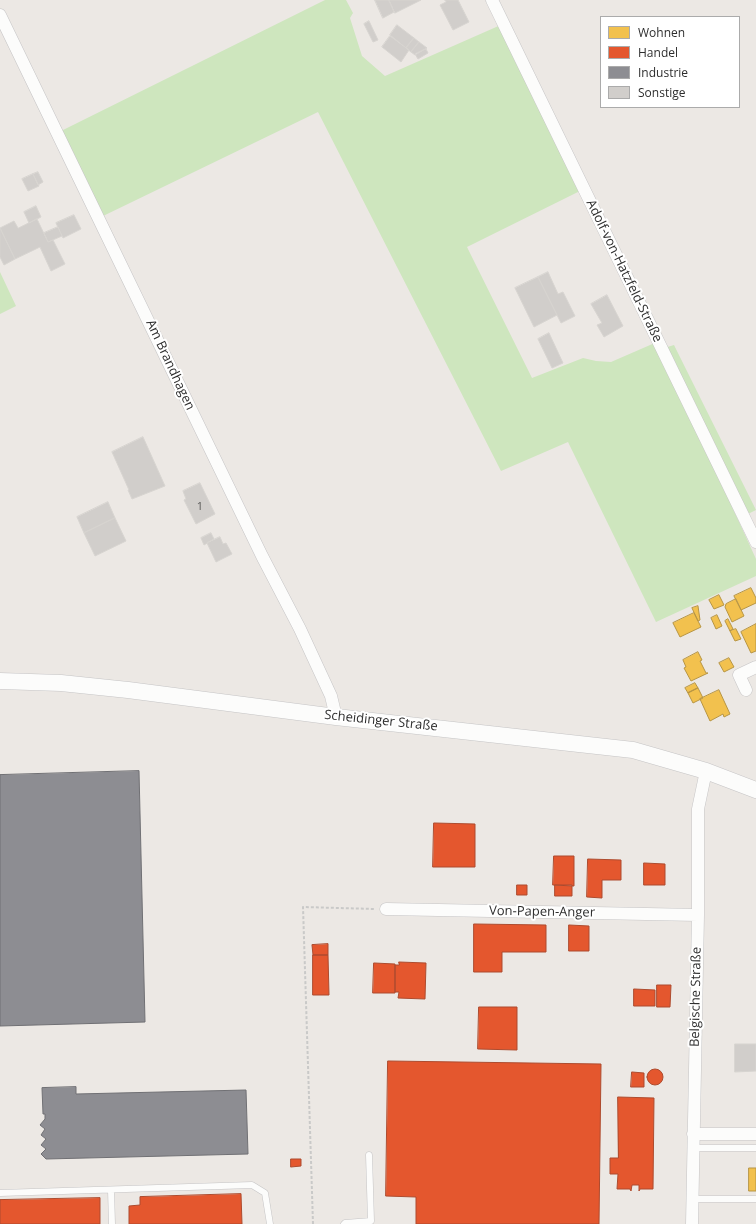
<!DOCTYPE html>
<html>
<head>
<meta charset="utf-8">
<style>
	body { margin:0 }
	#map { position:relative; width:756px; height:1224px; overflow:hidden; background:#ece8e4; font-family:"Open Sans",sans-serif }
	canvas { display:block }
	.legend { position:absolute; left:600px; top:16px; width:140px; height:92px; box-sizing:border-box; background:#fff; border:1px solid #ababab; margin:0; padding:5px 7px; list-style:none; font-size:12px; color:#2e2e2e }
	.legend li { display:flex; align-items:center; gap:8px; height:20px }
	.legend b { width:20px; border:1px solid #ababab }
</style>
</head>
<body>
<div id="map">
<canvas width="756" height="1224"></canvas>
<ul class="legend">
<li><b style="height:11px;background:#f2c14e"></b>Wohnen</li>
<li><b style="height:11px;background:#e4572e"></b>Handel</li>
<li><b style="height:11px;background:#8d8d92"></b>Industrie</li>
<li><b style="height:11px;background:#d1cecb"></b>Sonstige</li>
</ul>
</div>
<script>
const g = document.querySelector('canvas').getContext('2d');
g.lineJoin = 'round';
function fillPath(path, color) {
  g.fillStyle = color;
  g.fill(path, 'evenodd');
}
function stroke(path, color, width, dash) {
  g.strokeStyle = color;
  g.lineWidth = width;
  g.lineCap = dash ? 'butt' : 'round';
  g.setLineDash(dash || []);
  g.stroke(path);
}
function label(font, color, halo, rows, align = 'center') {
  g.font = font + ' "Open Sans",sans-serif';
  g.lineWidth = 4;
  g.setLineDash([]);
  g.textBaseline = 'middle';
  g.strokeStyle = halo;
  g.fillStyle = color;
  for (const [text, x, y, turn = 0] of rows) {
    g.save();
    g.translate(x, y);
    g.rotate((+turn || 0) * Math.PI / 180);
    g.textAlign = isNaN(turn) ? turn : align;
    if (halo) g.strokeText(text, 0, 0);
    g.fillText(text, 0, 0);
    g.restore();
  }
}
fillPath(new Path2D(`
	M325,0h21l7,13 -3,5 12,38 23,20 118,-52 79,166 -115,57 65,131 51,-20 13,3 15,1 46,-20 99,217v17l-100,46 -88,-180 -67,29 -183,-359 -217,105 -42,-85z
	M0,272l16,34 -16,8z
	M674,345l82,165 -10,5 -82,-167z`), '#cee6be');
const homes = new Path2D(`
	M751,588l5,10v5l-15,7 -7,-14z
	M719,595l5,10 -10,4 -5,-9z
	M736,599l8,17 -12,6 -7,-15 1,-3z
	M698,606l2,14 -2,1 -6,-13z
	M694,613l7,14 -21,10 -7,-14z
	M717,615l5,11 -6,3 -5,-11z
	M728,619l5,10 -3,2 -5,-10z
	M756,624v27l-5,2 -10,-21z
	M736,629l5,10 -6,2 -5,-10z
	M698,652l4,8 -2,1 6,12h2l-17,8 -7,-13 2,-1 -3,-7z
	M729,658l5,9 -10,5 -5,-9z
	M695,683l3,5 -10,5 -3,-5z
	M698,688l5,10 -10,5 -5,-10z
	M719,690l11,24 -6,3 -1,-3 -13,7 -10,-22z
	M749,1168h7v23h-7z`);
fillPath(homes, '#f2c14e');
stroke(homes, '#b79544', 1);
const shops = new Path2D(`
	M434,823l41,1v43h-42z
	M554,856h20v30l-21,-1z
	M588,859l33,1v20h-19v18l-15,-1z
	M644,863l21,1v21h-21z
	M517,885h10v10h-10z
	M555,885h17v11h-17z
	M474,924l72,1v27h-44v20h-28z
	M569,925l20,1v25h-20z
	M328,944v11h-15l-1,-10z
	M313,955h15l1,40h-16z
	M399,962l27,1 -1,36 -27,-1 1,-6h-4v-27h4z
	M374,963l21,1v29h-22z
	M657,985h14l-1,22h-13z
	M634,989l21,1v16h-21z
	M479,1007h38v43l-39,-1z
	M388,1061l213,3 -2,160h-183v-27l-30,-1z
	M647 1077a8 8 0 1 1 16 0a8 8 0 1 1-16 0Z
	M632,1072l12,1v14h-13z
	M618,1097l36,1 -1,91h-13l-1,2v-6h-7l-1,6 -1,-2h-13l1,-15h-8v-16h8z
	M291,1159h10v7l-10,1z
	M241,1194l1,30h-113v-18l11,-1v-8z
	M100,1198v26h-100v-24z`);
fillPath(shops, '#e4572e');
stroke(shops, '#ad4b2e', 1);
const industry = new Path2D(`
	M139,771l6,251 -145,4v-251z
	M76,1087v7l170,-4 2,64 -202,5 -5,-5 5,-5 -5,-4 5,-6 -5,-4 4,-6 -5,-4 5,-6v-5h-2l-1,-26z`);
fillPath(industry, '#8d8d92');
stroke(industry, '#707074', 1);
const building = new Path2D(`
	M375,0h14l5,12 -11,6z
	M389,0h32l-26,13z
	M445,0h13l11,22 -16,8 -13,-25 6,-3z
	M369,21l9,19 -5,2 -9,-18z
	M397,25l17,13 -8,10 -16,-13z
	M390,36l19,14 -8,12 -19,-15z
	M414,38l5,4 -8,10 -5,-4z
	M419,42l8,6 -12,7 -4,-3z
	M426,49l2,4 -10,6 -3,-5z
	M38,172l5,10 -5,3 -5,-11z
	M33,174l6,12 -11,5 -6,-12z
	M36,206l5,11 -12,6 -5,-11z
	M74,215l7,14 -18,9 -7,-15z
	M37,219l11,23 5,-2 12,24 -14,7 -11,-24 -25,12 -15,-31 14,-7 4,7z
	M58,227l4,9 -14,6 -4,-9z
	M0,228l15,31 -11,6 -4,-8z
	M548,272l10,22 5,-2 12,24 -14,7 -23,-46z
	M538,277l19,38 -23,12 -19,-39z
	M607,295l16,31 -19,11 -7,-12 5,-2 -11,-19z
	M549,333l14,30 -11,5 -14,-29z
	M143,437l22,49 -33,13 -4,-9h1l-17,-38z
	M200,483l15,31 -19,10 -12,-24 2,-1 -3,-8z
	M108,502l7,16 -31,15 -7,-16z
	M115,518l11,23 -31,15 -11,-23z
	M211,533l3,6 -10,6 -3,-7z
	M220,537l3,7 3,-1 6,11 -16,8 -9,-19z
	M735,1044h21v27l-21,1z`);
fillPath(building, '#d1cecb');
stroke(building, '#d7d4d0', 1);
const service = new Path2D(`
	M693,1148h63
	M111,1190l1,34
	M0,1193l252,-8 13,8 5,31
	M692,1199h64
	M344,1224l1,-1 26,-2 -2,-66`);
const minor = new Path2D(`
	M492,0l264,542
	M0,15l262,541 38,73 31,67 5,21
	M746,690l-7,-15 17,-8
	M386,909l312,6
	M693,1134h63
	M692,1224l6,-309v-106l8,-38`);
const secondary = new Path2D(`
	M0,681l61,2 67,7 208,27 297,33 73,21 50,19`);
stroke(service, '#c5c4c5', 7);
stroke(minor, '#c5c4c5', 13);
stroke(secondary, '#c5c4c5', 17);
stroke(new Path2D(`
	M313,1224l-10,-317 72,2`), '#c9c9c8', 2, [3, 2]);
stroke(service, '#fcfcfb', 6);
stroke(minor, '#fcfcfb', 12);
stroke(secondary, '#fcfcfb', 16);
label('11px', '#585857', null, [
	["1",200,507]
]);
label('13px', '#2e2e2e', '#fff', [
	["Adolf-von-Hatzfeld-Straße",624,271,64],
	["Am Brandhagen",170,365,65],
	["Scheidinger Straße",381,721,6],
	["Von-Papen-Anger",542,912,1],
	["Belgische Straße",696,997,-89]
]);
</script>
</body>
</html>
